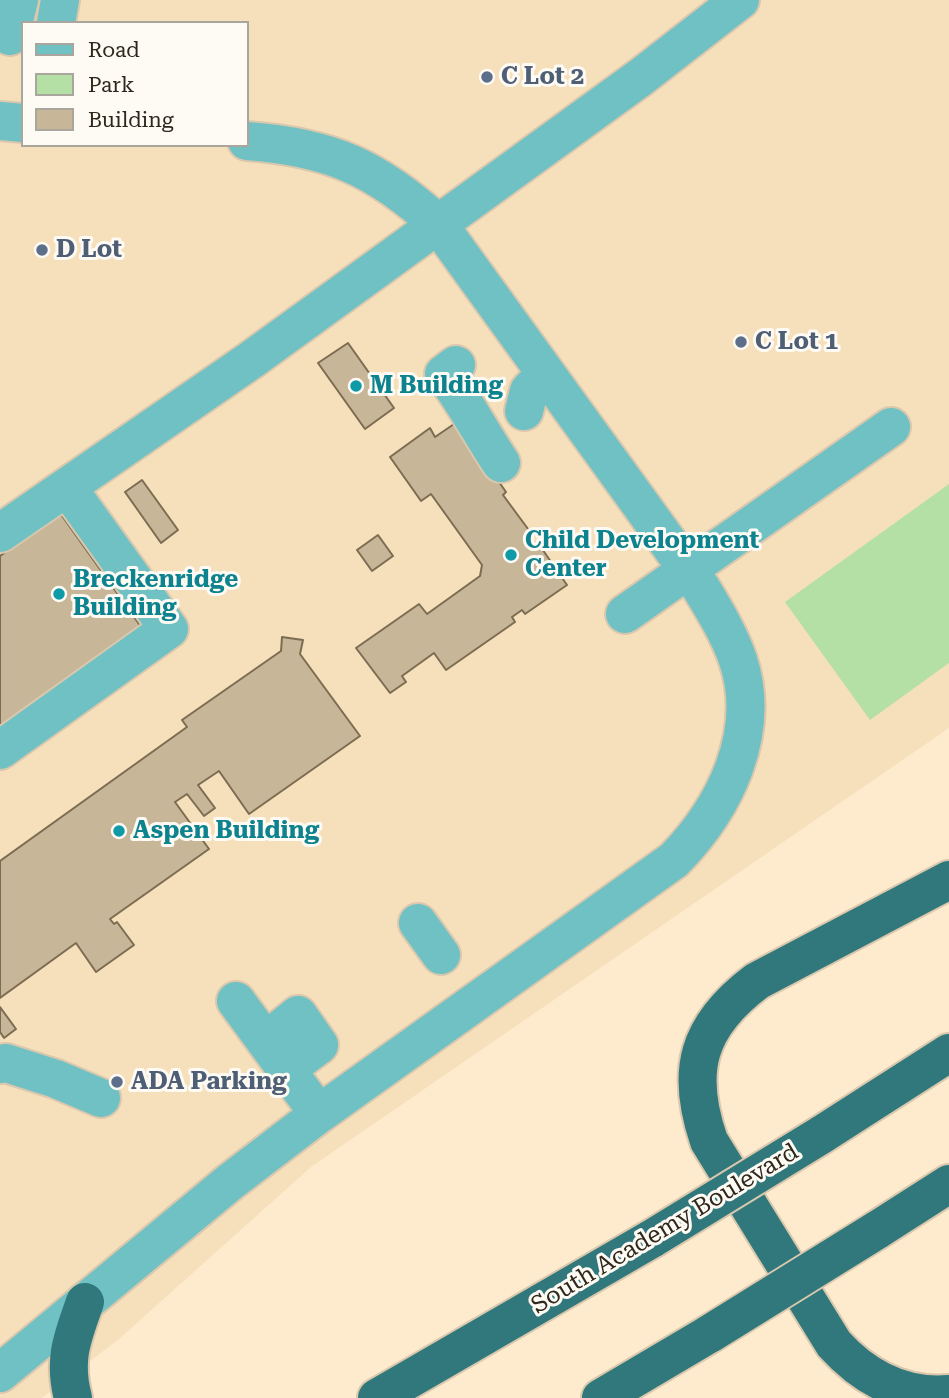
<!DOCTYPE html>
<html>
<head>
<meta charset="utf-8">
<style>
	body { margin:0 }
	#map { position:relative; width:949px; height:1398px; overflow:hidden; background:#feebcd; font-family:"Roboto Serif",serif }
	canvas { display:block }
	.legend { position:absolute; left:21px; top:21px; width:228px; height:126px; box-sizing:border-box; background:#fefaf4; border:2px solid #aba69d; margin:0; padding:9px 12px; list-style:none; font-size:21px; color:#2e271b }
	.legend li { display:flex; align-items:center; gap:14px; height:35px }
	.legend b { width:35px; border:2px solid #aba69d }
</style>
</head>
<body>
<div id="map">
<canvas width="949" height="1398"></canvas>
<ul class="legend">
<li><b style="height:9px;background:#6fc1c4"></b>Road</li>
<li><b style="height:19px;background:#b5e0a5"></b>Park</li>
<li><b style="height:19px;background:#c8b699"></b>Building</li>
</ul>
</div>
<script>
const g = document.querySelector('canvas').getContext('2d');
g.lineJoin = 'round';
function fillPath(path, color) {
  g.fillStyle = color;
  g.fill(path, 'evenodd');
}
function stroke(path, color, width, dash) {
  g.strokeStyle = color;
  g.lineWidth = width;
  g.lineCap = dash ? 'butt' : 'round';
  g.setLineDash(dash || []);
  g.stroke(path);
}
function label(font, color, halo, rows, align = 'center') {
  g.font = font + ' "Roboto Serif",serif';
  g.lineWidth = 6;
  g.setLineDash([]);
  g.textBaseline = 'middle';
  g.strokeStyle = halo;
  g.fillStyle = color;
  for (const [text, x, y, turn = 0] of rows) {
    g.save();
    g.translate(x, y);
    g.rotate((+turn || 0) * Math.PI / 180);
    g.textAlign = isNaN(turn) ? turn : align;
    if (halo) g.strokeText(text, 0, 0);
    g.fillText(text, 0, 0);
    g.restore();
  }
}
fillPath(new Path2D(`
	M0,0h949v728l-638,439 -192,172 -77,59h-42zM23,23h224v122h-224z`), '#f6dfbb');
fillPath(new Path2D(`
	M949,484v179l-79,57 -85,-118z`), '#b5e0a5');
const building = new Path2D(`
	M348,343l46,65 -29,21 -47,-66z
	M457,422l49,70 -3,3 28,38 -5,4 7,9 5,-3 29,42 -42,29 -3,-4 -10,7 3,5 -69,48 -12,-17 -32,23 4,6 -16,11 -34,-45 63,-44 8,10 53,-38 2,-11 -51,-71 -10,7 -31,-44 40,-29 5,9z
	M142,480l36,50 -17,13 -36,-51z
	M60,513l84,118 -144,103v-178z
	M378,535l15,21 -21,15 -15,-21z
	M282,637l21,3 -3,14 60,82 -111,78 -30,-43 -21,14 17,23 -11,8 -17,-22 -12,8 34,47 -99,70 4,5 3,-2 17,23 -38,27 -20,-29 -76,55v-137l187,-134 -5,-7 99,-69z
	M0,1007l16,22 -12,9 -4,-6z`);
fillPath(building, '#c8b699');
stroke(building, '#7c6c51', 2);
const minor = new Path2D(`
	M56,23l4,-23
	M10,36l9,-36
	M0,121l23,2
	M456,365l-12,9c21,28 37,59 57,89
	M524,411l5,-20 16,-17
	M0,533l251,-173 390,-283 99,-77
	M625,614l266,-187
	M0,750l169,-121 -102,-142
	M418,923l23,32
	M236,1001l83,113
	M266,1041l32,-26 21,30 -32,24
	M0,1064l6,-1 50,16 45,19
	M0,1373l230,-191 89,-68 355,-254c51,-52 88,-127 64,-200 -9,-26 -23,-49 -37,-72l-263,-364c-61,-56 -108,-77 -191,-83`);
const highway = new Path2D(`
	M949,880l-192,101c-60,45 -72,90 -48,160l125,203c30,33 68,54 115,50
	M821,1135l128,-82
	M877,1230l72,-46
	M73,1398c-10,-38 -1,-60 12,-96
	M377,1398l276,-160
	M601,1398l110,-65`);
stroke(minor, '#d9c8ad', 42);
stroke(highway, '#d9c8ad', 42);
stroke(minor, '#6fc1c4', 38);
stroke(highway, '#30787b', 38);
const highwayBridge = new Path2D(`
	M653,1238l168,-103
	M711,1333l166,-103`);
stroke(highwayBridge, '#d9c8ad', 42, []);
stroke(highwayBridge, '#30787b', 38);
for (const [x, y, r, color] of [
	[487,77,7,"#5c6f8a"],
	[42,250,7,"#5c6f8a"],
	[741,342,7,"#5c6f8a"],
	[356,386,7,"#0f9aa8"],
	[511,555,7,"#0f9aa8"],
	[59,594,7,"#0f9aa8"],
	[119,831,7,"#0f9aa8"],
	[117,1082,7,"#5c6f8a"]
]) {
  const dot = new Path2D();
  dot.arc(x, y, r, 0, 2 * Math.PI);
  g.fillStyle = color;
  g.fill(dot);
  stroke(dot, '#fefaf4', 2.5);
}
label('bold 24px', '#4e5e75', '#fefaf4', [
	["C Lot 2",501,77],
	["D Lot",56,250],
	["C Lot 1",755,342],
	["ADA Parking",131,1082]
], 'left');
label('bold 24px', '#0d838f', '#fefaf4', [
	["M Building",370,386],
	["Child Development",525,541],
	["Center",525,569],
	["Breckenridge",73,580],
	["Building",73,608],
	["Aspen Building",133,831]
], 'left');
label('24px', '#2e271b', '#fefaf4', [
	["South Academy Boulevard",665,1229,-31]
]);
</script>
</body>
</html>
